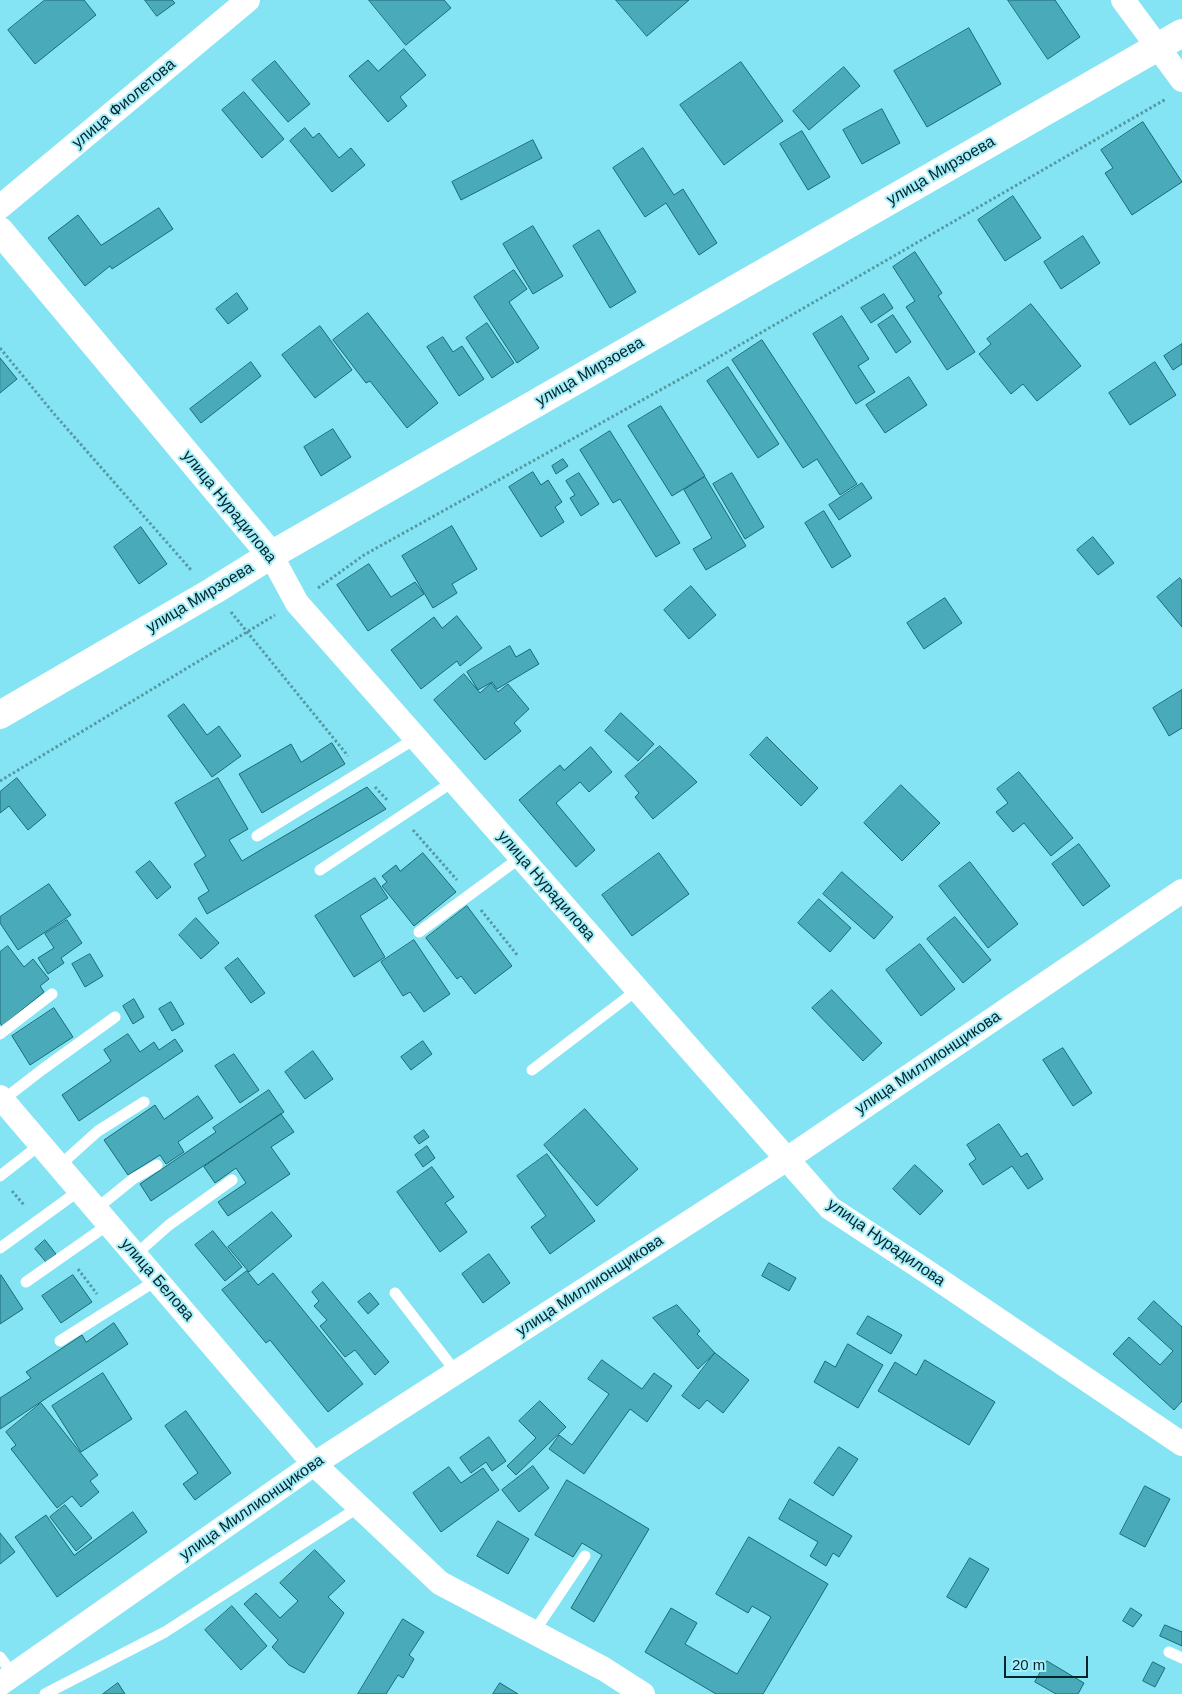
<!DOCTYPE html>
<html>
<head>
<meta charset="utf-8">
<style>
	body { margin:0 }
	#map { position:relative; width:1182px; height:1694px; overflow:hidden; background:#85e4f3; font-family:Helvetica,sans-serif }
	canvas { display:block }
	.scale { position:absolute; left:1004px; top:1656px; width:84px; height:22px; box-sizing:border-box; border:2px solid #042428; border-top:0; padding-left:6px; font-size:15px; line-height:18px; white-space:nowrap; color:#042428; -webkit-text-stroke:4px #a5eefa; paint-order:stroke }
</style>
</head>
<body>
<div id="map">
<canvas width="1182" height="1694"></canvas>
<div class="scale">20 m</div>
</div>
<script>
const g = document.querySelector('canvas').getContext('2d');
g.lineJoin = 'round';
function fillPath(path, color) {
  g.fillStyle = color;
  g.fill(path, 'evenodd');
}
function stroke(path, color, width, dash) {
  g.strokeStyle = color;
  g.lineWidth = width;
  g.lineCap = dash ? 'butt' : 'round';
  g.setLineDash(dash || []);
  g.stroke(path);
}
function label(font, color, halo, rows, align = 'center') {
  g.font = font + ' Helvetica,sans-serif';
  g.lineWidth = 4;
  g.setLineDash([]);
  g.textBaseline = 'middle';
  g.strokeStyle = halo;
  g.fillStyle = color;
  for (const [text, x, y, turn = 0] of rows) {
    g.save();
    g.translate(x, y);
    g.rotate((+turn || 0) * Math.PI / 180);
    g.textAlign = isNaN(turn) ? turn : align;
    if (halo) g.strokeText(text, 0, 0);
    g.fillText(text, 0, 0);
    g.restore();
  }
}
const building = new Path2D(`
	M45,0h39l12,15 -61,49 -27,-34z
	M145,0h27l3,3 -18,13z
	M369,0h75l7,8 -45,37z
	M616,0h73l-42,36z
	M1008,0h47l25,37 -32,22z
	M969,28l32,56 -74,43 -33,-56z
	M404,49l22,26 -26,22 7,9 -19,16 -39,-46 19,-16 10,11z
	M275,61l35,43 -22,18 -36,-42z
	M741,62l42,59 -59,44 -44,-60z
	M844,67l16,19 -51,44 -16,-19z
	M244,92l40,47 -22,19 -40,-48z
	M882,109l18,34 -38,21 -19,-34z
	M1143,122l39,60 -50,33 -27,-42 8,-5 -12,-18z
	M305,128l8,10 6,-5 20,25 12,-10 14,17 -33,27 -42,-51z
	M802,131l28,46 -22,13 -28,-46z
	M533,140l9,18 -81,42 -9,-18z
	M643,148l31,47 9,-6 34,54 -18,12 -33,-52 -21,14 -32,-49z
	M1013,196l28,42 -36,23 -27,-41z
	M159,208l14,21 -61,40 -2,-3 -25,20 -37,-48 30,-23 23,30z
	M533,226l30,50 -30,18 -30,-50z
	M599,230l37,62 -26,16 -37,-62z
	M1083,236l17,27 -39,26 -17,-27z
	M915,252l27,41 -4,3 37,56 -28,18 -41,-63 9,-6 -22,-34z
	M514,270l13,19 -18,13 30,46 -22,15 -43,-66z
	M237,293l11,16 -20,15 -12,-15z
	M884,294l9,14 -22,15 -10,-15z
	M1031,304l50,62 -44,35 -14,-17 -12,10 -32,-40 12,-10 -4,-5z
	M368,313l70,90 -31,25 -37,-47 -4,2 -33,-43z
	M893,315l18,27 -15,11 -18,-28z
	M842,316l27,43 -11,7 17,26 -19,12 -43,-70z
	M487,323l27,40 -22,15 -26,-40z
	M320,326l32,44 -37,28 -33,-43z
	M443,337l10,15 9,-6 22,33 -25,17 -32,-49z
	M762,340l95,144 -17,11 -23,-36 -14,9 -71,-108z
	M1182,344v20l-9,6 -9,-14z
	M0,358l17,21 -17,14z
	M251,362l10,14 -60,47 -11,-14z
	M1155,362l21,33 -46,30 -21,-32z
	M728,367l51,77 -21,14 -51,-77z
	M909,377l18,28 -42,28 -19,-28z
	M661,406l44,70 -33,20 -44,-70z
	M333,429l18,28 -30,19 -17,-29z
	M610,431l70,112 -24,14 -36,-58 -7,4 -33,-53z
	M563,459l5,7 -12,8 -4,-8z
	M533,472l8,13 7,-5 14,22 -7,5 9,15 -23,15 -32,-50z
	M579,473l20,31 -18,12 -11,-18 5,-3 -9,-14z
	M732,473l32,54 -19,12 -32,-55z
	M705,477l41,69 -40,24 -13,-21 19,-11 -28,-48z
	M862,483l10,15 -33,22 -10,-15z
	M824,511l27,45 -19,12 -27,-45z
	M452,526l25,43 -25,15 5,9 -24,15 -31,-52z
	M141,527l26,37 -28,20 -25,-37z
	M1093,537l21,26 -16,12 -21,-25z
	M369,564l22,33 24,-15 9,12 -56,37 -31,-46z
	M1180,578l2,3v46l-25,-30z
	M691,586l25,29 -27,24 -25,-29z
	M945,598l17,25 -38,26 -17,-26z
	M457,616l25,32 -22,18 -3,-5 -36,28 -30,-39 43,-33 8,11z
	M510,646l6,11 14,-8 9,15 -42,25 -5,-7 -14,8 -11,-18z
	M464,674l16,19 11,-10 7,9 10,-8 21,25 -15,14 7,8 -36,29 -51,-60z
	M1182,690v38l-13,8 -16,-28z
	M184,704l23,31 12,-9 22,30 -29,21 -44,-61z
	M621,713l33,31 -16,17 -33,-30z
	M767,737l51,51 -17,18 -51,-51z
	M332,743l13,21 -83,49 -23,-39 52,-30 10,18z
	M660,746l37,36 -44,37 -18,-22 4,-4 -14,-17z
	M591,747l21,25 -23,20 -9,-10 -24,21 39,47 -19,17 -57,-67 41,-35 4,5z
	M1019,772l54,66 -22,18 -27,-33 -11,9 -17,-20 12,-9 -11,-14z
	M17,778l29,37 -18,15 -19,-24 -9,7v-21z
	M218,778l30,51 -19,11 13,21 125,-74 19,22 -179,105 -9,-16 11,-7 -15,-27 12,-8 -31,-53z
	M901,785l39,38 -38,38 -38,-38z
	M1079,844l31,42 -27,20 -31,-42z
	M423,853l33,39 -42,34 -32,-40 5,-4 -5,-6 14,-11 4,6z
	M659,853l30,41 -57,42 -30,-41z
	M150,861l21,26 -14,12 -21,-27z
	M970,862l48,62 -30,24 -49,-62z
	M842,872l51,45 -19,22 -51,-45z
	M375,878l13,20 -28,18 25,41 -31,20 -39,-61z
	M49,884l22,31 -53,35 -18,-27v-6z
	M819,899l32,29 -21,24 -32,-29z
	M467,906l45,60 -37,28 -14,-18 -4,3 -31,-41z
	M955,917l36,43 -28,23 -36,-44z
	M196,918l23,25 -18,16 -22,-24z
	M67,920l15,23 -21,15 3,5 -16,11 -10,-16 16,-10 -9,-14z
	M414,940l36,54 -26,18 -14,-20 -7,4 -22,-34z
	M920,944l35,45 -34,27 -35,-46z
	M8,946l16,21 9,-8 16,20 -9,7 4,6 -42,34 -2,-3v-71z
	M90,954l13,22 -18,11 -13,-23z
	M238,958l27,35 -14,10 -26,-35z
	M832,990l50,53 -19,18 -51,-53z
	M134,999l10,18 -11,7 -10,-18z
	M171,1002l13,22 -12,7 -13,-22z
	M54,1008l19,29 -43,28 -18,-29z
	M128,1034l12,18 14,-10 5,8 16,-11 8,12 -104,70 -17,-26 49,-34 -7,-11z
	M423,1041l9,13 -21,16 -10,-13z
	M1063,1048l29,45 -19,13 -30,-46z
	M313,1051l20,28 -28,20 -20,-27z
	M234,1054l25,36 -19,13 -25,-37z
	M269,1090l15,22 -133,89 -11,-17 76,-52 -3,-4z
	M198,1096l15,22 -35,24 6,10 -18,12 -6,-9 -32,20 -24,-35 51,-35 9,14z
	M585,1109l53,60 -41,37 -53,-61z
	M281,1114l13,18 -23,15 19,27 -62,42 -10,-14 28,-19 -10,-15 -21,15 -11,-16z
	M999,1124l22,33 6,-4 16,26 -15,10 -16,-23 -29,19 -14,-21 7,-5 -9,-14z
	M424,1130l5,7 -10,7 -5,-7z
	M427,1146l8,12 -12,9 -8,-12z
	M547,1154l48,67 -45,33 -19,-27 15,-11 -29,-40z
	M915,1165l28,26 -23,24 -27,-26z
	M432,1167l22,30 -9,6 22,29 -27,20 -43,-60z
	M272,1212l20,24 -43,36 -21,-25z
	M213,1231l29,36 -17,14 -30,-36z
	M45,1240l11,14 -10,8 -11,-13z
	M489,1254l21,29 -27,20 -21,-29z
	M769,1263l27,15 -7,13 -27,-15z
	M247,1271l11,14 15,-12 90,111 -35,28 -58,-72 -4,3 -44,-53z
	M1,1275l22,34 -23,15v-48z
	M73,1275l19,27 -31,21 -19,-27z
	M323,1282l66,80 -14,13 -20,-25 -10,7 -25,-31 7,-6 -13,-14 5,-5 -7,-9z
	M370,1293l9,11 -11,10 -10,-12z
	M1154,1301l28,26v74l-8,9 -61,-56 16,-17 31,28 13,-14 -35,-32z
	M677,1305l23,26 -3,3 18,19 -17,16 -45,-51z
	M868,1316l34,19 -11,19 -34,-20z
	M114,1323l14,21 -128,85v-31l31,-20 -5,-6 56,-37 4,7z
	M848,1344l35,21 -25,43 -44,-26 11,-21 10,6z
	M715,1353l34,27 -26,33 -16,-13 -8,9 -17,-13z
	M602,1360l40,29 12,-16 18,13 -25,36 -17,-13 -46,65 -35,-25 10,-14 13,10 37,-51 -21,-15z
	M925,1360l70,42 -26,43 -91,-54 17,-29 21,13z
	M103,1373l29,46 -51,33 -29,-46z
	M540,1401l26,26 -50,48 -9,-9 29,-28 -17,-17z
	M41,1403l57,72 -8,6 9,11 -18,15 -9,-11 -15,12 -46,-59 5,-4 -10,-13z
	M186,1411l45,62 -36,27 -12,-16 15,-11 -33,-47z
	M489,1437l17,24 -14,10 -6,-9 -15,11 -11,-15z
	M839,1447l19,12 -25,37 -19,-13z
	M533,1466l16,22 -30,24 -17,-22z
	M449,1467l12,16 22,-15 16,22 -58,42 -28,-39z
	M567,1480l82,49 -55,93 -23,-14 31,-53 -20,-12 -9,14 -38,-22z
	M1145,1486l25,13 -25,48 -25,-13z
	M790,1499l62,37 -13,21 -6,-4 -7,13 -16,-10 8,-14 -39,-23z
	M65,1505l27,33 -16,13 -26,-34z
	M133,1512l14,20 -90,65 -42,-60 31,-22 28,40z
	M498,1521l31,18 -21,35 -31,-18z
	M0,1533l15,19 -15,12z
	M749,1537l79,47 -65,110h-47l-71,-42 26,-44 26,15 -12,21 52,30 34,-57 -19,-11 -4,7 -32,-19z
	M315,1550l30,31 -17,16 16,16 -40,60 -15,-8 -17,-18 6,-7 -34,-36 12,-11 24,25 18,-17 -18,-18z
	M970,1558l19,11 -23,39 -19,-11z
	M232,1606l35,40 -26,24 -36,-40z
	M1131,1608l11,7 -9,12 -10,-6z
	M403,1619l21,13 -15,23 5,4 -11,19 -5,-3 -12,19h-28z
	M1165,1625l17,7v-1v15l-22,-10z
	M1047,1661l37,22 -6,11h-22l-21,-12z
	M1153,1662l12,6 -10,19 -12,-6z
	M118,1683l7,11h-22z
	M500,1683l18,11h-25z`);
fillPath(building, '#49abb9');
stroke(building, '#1b6a74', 1);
stroke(new Path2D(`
	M0,348l55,67 137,156
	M318,588l46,-33 334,-186 468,-270
	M231,612l117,144
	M0,781l275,-166
	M375,787l13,14
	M413,830l44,50
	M481,910l37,46
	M12,1191l12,14
	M78,1269l19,25`), '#539aa4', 3, [2.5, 2.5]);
stroke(new Path2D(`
	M257,836l159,-98
	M320,870l134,-89
	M419,932l102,-75
	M0,1034l52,-40
	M532,1070l105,-80
	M3,1100l40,-31 72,-52
	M59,1166l39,-35 46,-29
	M0,1176l41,-32
	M96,1209l37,-30 24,-14
	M0,1248l80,-58
	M135,1255l34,-30 63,-45
	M26,1282l83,-58
	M395,1293l61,79
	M60,1341l97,-61
	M534,1632l51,-76
	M1169,1652l13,6
	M0,1657l13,17
	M45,1694l120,-62 194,-125`), '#fff', 11);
stroke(new Path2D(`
	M1123,0l59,80
	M0,207l248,-207
	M271,555l26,48 533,605 96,63 256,173
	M0,1097l314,367 126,119 164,86 39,25
	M0,1684l314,-220 473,-305 395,-268`), '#fff', 24);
stroke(new Path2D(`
	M0,231l271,324
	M0,715l213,-124 58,-36 911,-522`), '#fff', 28);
label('16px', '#042428', '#a5eefa', [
	["улица Фиолетова",124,104,-40],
	["улица Мирзоева",941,171,-30],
	["улица Мирзоева",590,372,-30],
	["улица Нурадилова",229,507,51],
	["улица Мирзоева",200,598,-31],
	["улица Нурадилова",546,886,49],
	["улица Миллионщикова",928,1063,-34],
	["улица Нурадилова",886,1243,35],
	["улица Белова",157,1280,49],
	["улица Миллионщикова",590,1286,-33],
	["улица Миллионщикова",252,1508,-35]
]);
</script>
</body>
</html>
